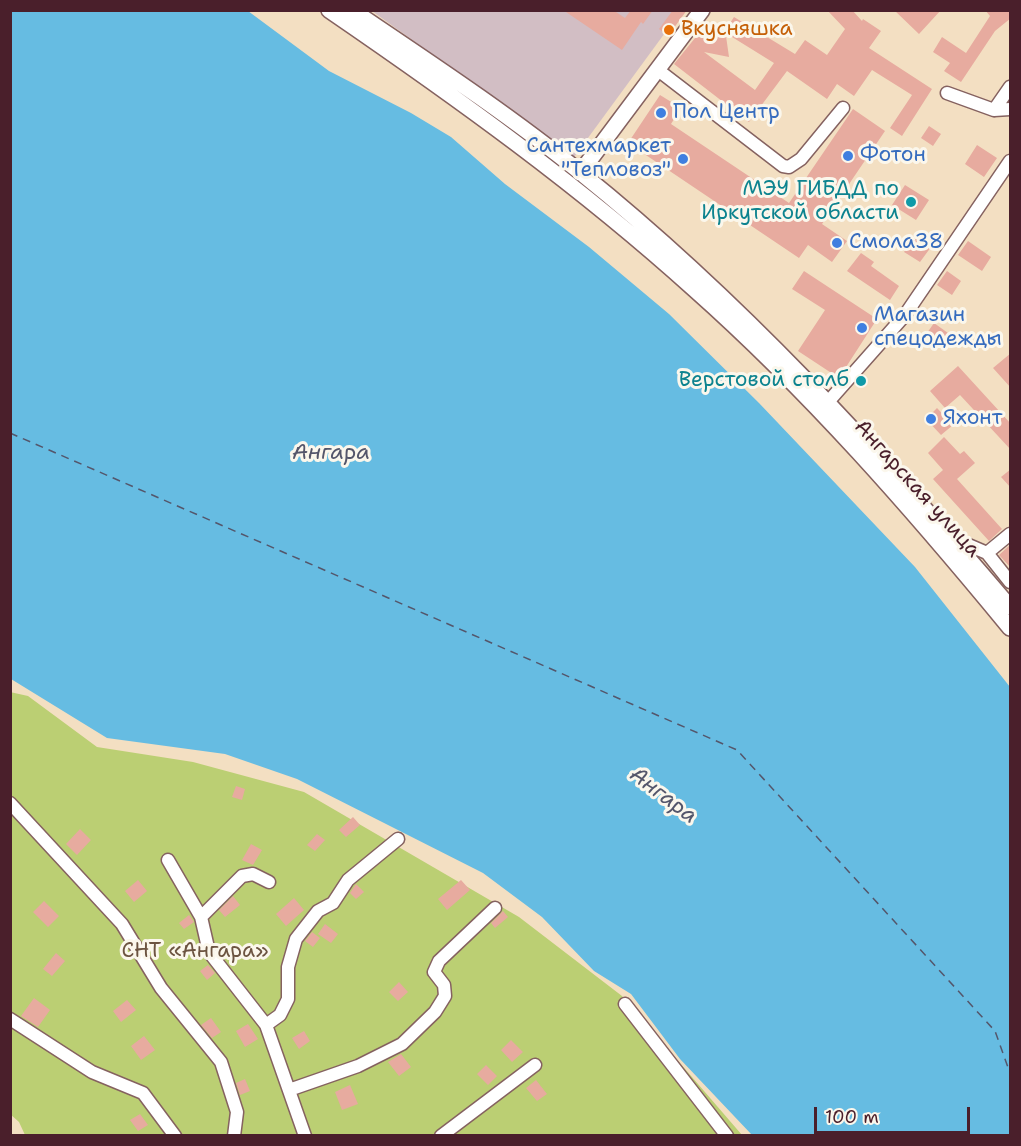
<!DOCTYPE html>
<html>
<head>
<meta charset="utf-8">
<style>
	body { margin:0 }
	#map { position:relative; width:1021px; height:1146px; overflow:hidden; background:#f3dfc2; font-family:"Shantell Sans",sans-serif }
	canvas { display:block }
	.frame { position:absolute; inset:0; border:12px solid #4a1f2b; pointer-events:none }
	.scale { position:absolute; left:814px; top:1107px; width:156px; height:27px; box-sizing:border-box; border:3px solid #4a1f2b; border-top:0; padding-left:8px; font-size:18px; line-height:21px; white-space:nowrap; color:#4a1f2b; -webkit-text-stroke:4px #fbf7ec; paint-order:stroke }
</style>
</head>
<body>
<div id="map">
<canvas width="1021" height="1146"></canvas>
<div class="frame"></div>
<div class="scale">100 m</div>
</div>
<script>
const g = document.querySelector('canvas').getContext('2d');
g.lineJoin = 'round';
function fillPath(path, color) {
  g.fillStyle = color;
  g.fill(path, 'evenodd');
}
function stroke(path, color, width, dash) {
  g.strokeStyle = color;
  g.lineWidth = width;
  g.lineCap = dash ? 'butt' : 'round';
  g.setLineDash(dash || []);
  g.stroke(path);
}
function label(font, color, halo, rows, align = 'center') {
  g.font = font + ' "Shantell Sans",sans-serif';
  g.lineWidth = 6;
  g.setLineDash([]);
  g.textBaseline = 'middle';
  g.strokeStyle = halo;
  g.fillStyle = color;
  for (const [text, x, y, turn = 0] of rows) {
    g.save();
    g.translate(x, y);
    g.rotate((+turn || 0) * Math.PI / 180);
    g.textAlign = isNaN(turn) ? turn : align;
    if (halo) g.strokeText(text, 0, 0);
    g.fillText(text, 0, 0);
    g.restore();
  }
}
fillPath(new Path2D(`
	M372,11h309l-107,146z`), '#d2bec4');
fillPath(new Path2D(`
	M10,692l18,4 69,51 96,15 111,30 215,125 103,79 120,139h-717l-6,-13 -9,-8z`), '#bbcf73');
fillPath(new Path2D(`
	M11,10l237,1 81,60 82,42 40,24 54,47 84,63 80,67 90,89 156,164 95,120v448h-258l-72,-76 -49,-65 -37,-23 -52,-54 -59,-44 -186,-94 -72,-25 -118,-16 -96,-59z`), '#66bce2');
stroke(new Path2D(`
	M10,433l727,317 258,281 15,42`), '#54566b', 1.5, [8, 6]);
fillPath(new Path2D(`
	M563,10h50l12,8 6,-8h22l-10,14 -2,-2 -19,28z
	M673,10h14l-19,26 -9,-7z
	M827,10h25l10,11 1,-2 18,12 -12,17 63,41 -30,47 -12,-8 22,-33 -40,-25 -18,26 -17,-12 -10,15 -40,-28 -38,51 -75,-58 34,-42 18,14 3,21 -25,-5 51,38 19,-27 -50,-31 10,-15 61,37 10,-14 22,15 18,-26z
	M894,10h47l-22,24z
	M985,10h26v8l-16,13 -34,51 -17,-11 6,-8 -17,-11 9,-15 24,16 24,-37z
	M660,95l21,13 -10,16 118,79 64,-94 32,22 -63,93 25,17 -15,21 -24,-17 -9,13 -171,-115z
	M929,126l12,8 -8,12 -12,-8z
	M977,145l20,13 -13,19 -19,-13z
	M905,185l24,15 -13,20 -24,-15z
	M915,236l16,11 -11,15 -16,-10z
	M968,241l23,16 -9,14 -24,-16z
	M861,253l13,9 -3,4 28,20 -9,14 -43,-29z
	M804,271l73,48 -38,59 -41,-27 27,-41 -33,-21z
	M947,271l14,10 -9,14 -15,-10z
	M934,323l14,10 -7,10 -14,-10z
	M1011,353v35l-18,-20z
	M958,366l53,58v26l-51,-55 -15,13 -15,-17z
	M937,408l16,17 -12,10 -15,-16z
	M944,437l16,17 4,-3 11,12 -18,16 45,50 -13,12 -56,-62 10,-9 -15,-17z
	M1011,469v19l-10,-11z
	M1011,544v24l-12,-13z
	M236,786l9,3 -3,11 -10,-3z
	M353,817l7,8 -14,12 -7,-7z
	M80,829l11,11 -14,15 -11,-11z
	M317,834l8,6 -10,11 -8,-6z
	M251,844l11,6 -9,15 -11,-5z
	M138,880l9,11 -13,11 -9,-11z
	M461,880l9,10 -23,20 -9,-11z
	M356,884l8,8 -8,7 -6,-6z
	M233,896l7,9 -15,12 -6,-7z
	M294,898l10,12 -18,16 -10,-12z
	M44,901l15,15 -11,11 -15,-15z
	M503,911l5,6 -13,11 -4,-5z
	M189,915l5,7 -10,7 -5,-6z
	M325,924l13,10 -7,9 -13,-9z
	M312,932l8,6 -7,9 -8,-6z
	M56,953l9,8 -13,15 -9,-7z
	M208,965l7,8 -8,7 -7,-9z
	M399,982l9,10 -10,9 -9,-9z
	M34,998l16,12 -12,17 -17,-11z
	M127,1000l9,10 -15,12 -8,-11z
	M211,1018l10,14 -9,6 -11,-13z
	M248,1024l10,15 -13,8 -9,-16z
	M304,1031l6,10 -11,8 -7,-11z
	M144,1036l11,14 -14,10 -10,-14z
	M511,1040l12,12 -11,10 -11,-12z
	M401,1054l10,13 -12,9 -11,-14z
	M486,1065l11,11 -9,9 -11,-11z
	M245,1079l5,12 -10,4 -4,-12z
	M536,1080l11,14 -10,7 -11,-13z
	M350,1085l8,19 -16,6 -7,-18z
	M140,1114l8,11 -10,6 -8,-11z`), '#e7ab9f');
const minor = new Path2D(`
	M658,70l125,96 6,1 12,-8 42,-51
	M947,93l47,17 16,-23
	M994,110l16,-1
	M828,402l77,-87 105,-154
	M952,538l35,15 23,29
	M987,553l23,-19
	M10,803l112,121 39,64 60,74 16,50 -3,24
	M168,860l33,57 8,35 57,73 39,111
	M201,917l41,-41 11,-2 16,8
	M625,1004l102,132
	M10,1019l82,53 51,21 32,43
	M266,1025l14,-10 8,-16v-32l8,-28 22,-28 15,-8 15,-23 50,-41
	M289,1090l69,-24 44,-22 33,-32 10,-16 -1,-11 -10,-13 5,-11 56,-53
	M441,1136l94,-71`);
const major = new Path2D(`
	M329,10c127,87 251,176 365,279 116,103 218,220 316,339
	M352,10c77,52 156,104 229,163 159,128 297,279 429,434
	M580,173l122,-163`);
stroke(minor, '#856260', 15);
stroke(major, '#856260', 18);
stroke(minor, '#fff', 12);
stroke(major, '#fff', 15);
for (const [x, y, r, color] of [
	[669,30,6,"#e8710a"],
	[661,113,6,"#3f7fe0"],
	[848,156,6,"#3f7fe0"],
	[683,159,6,"#3f7fe0"],
	[911,202,6,"#0f9aa8"],
	[837,243,6,"#3f7fe0"],
	[862,328,6,"#3f7fe0"],
	[861,381,6,"#0f9aa8"],
	[931,419,6,"#3f7fe0"]
]) {
  const dot = new Path2D();
  dot.arc(x, y, r, 0, 2 * Math.PI);
  g.fillStyle = color;
  g.fill(dot);
  stroke(dot, '#fbf7ec', 2);
}
label('21px', '#c56008', '#fbf7ec', [
	["Вкусняшка",681,30]
], 'left');
label('21px', '#366cbe', '#fbf7ec', [
	["Пол Центр",673,113],
	["Сантехмаркет",671,147,"right"],
	["\"Тепловоз\"",671,171,"right"],
	["Фотон",860,156],
	["Смола38",849,243],
	["Магазин",874,316],
	["спецодежды",874,340],
	["Яхонт",943,419]
], 'left');
label('21px', '#0d838f', '#fbf7ec', [
	["МЭУ ГИБДД по",899,190],
	["Иркутской области",899,214],
	["Верстовой столб",849,381]
], 'right');
label('21px', '#4a1f2b', '#fbf7ec', [
	["Ангарская улица",917,489,48]
]);
label('21px', '#6c5441', '#fbf7ec', [
	["СНТ «Ангара»",195,952]
]);
label('italic 22px', '#54566b', '#fbf7ec', [
	["Ангара",331,453],
	["Ангара",663,796,37]
]);
</script>
</body>
</html>
